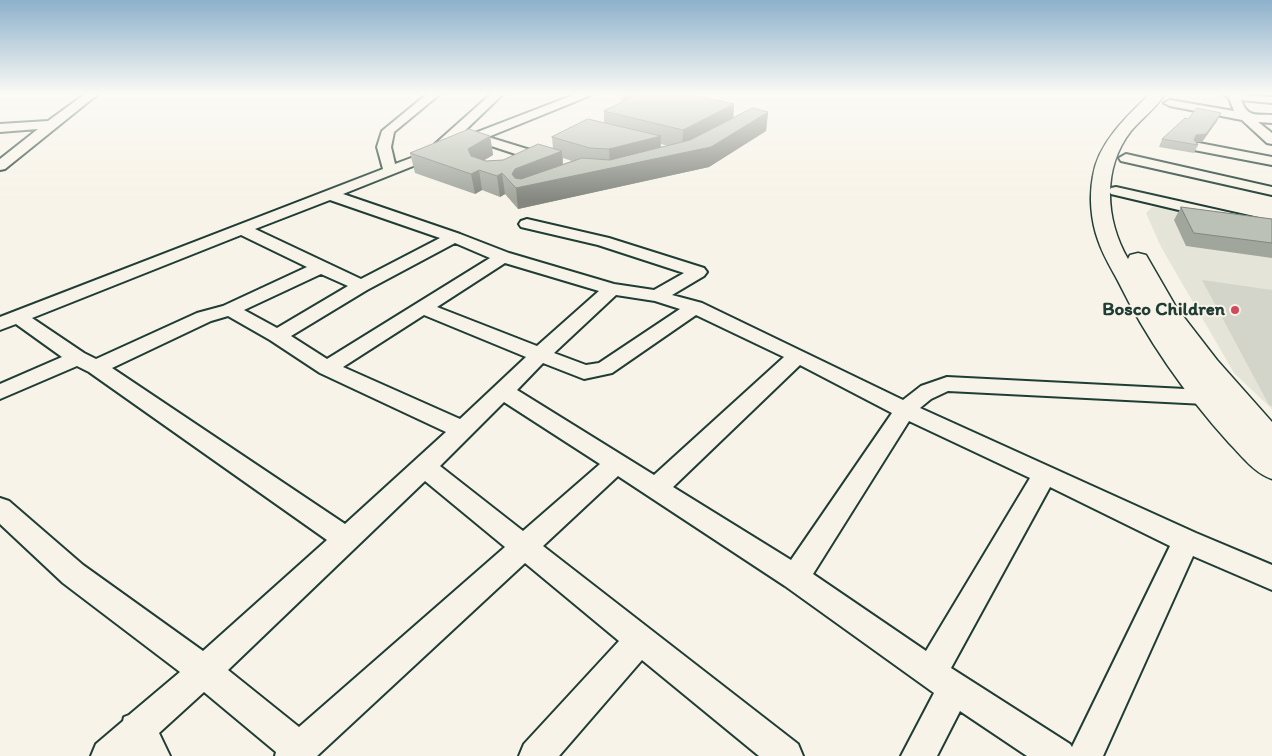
<!DOCTYPE html>
<html>
<head>
<meta charset="utf-8">
<style>
	body { margin:0 }
	canvas { display:block; background:#f7f3e8 }
</style>
</head>
<body>
<canvas width="1272" height="756"></canvas>
<script>
const g = document.querySelector('canvas').getContext('2d');
g.lineJoin = 'round';
function fillPath(path, color) {
  g.fillStyle = color;
  g.fill(path, 'evenodd');
}
function stroke(path, color, width, dash) {
  g.strokeStyle = color;
  g.lineWidth = width;
  g.lineCap = dash ? 'butt' : 'round';
  g.setLineDash(dash || []);
  g.stroke(path);
}
function label(font, color, halo, rows, align = 'center') {
  g.font = font + ' Itim,sans-serif';
  g.lineWidth = 4;
  g.setLineDash([]);
  g.textBaseline = 'middle';
  g.strokeStyle = halo;
  g.fillStyle = color;
  for (const [text, x, y, turn = 0] of rows) {
    g.save();
    g.translate(x, y);
    g.rotate((+turn || 0) * Math.PI / 180);
    g.textAlign = isNaN(turn) ? turn : align;
    if (halo) g.strokeText(text, 0, 0);
    g.fillText(text, 0, 0);
    g.restore();
  }
}
fillPath(new Path2D(`
	M1152,207l30,2 90,20v180l-38,-36 -73,-126 -15,-34z`), '#e5e4d9');
fillPath(new Path2D(`
	M1202,280l70,10v116l-3,-1z`), '#d3d5ca');
const minor = new Path2D(`
	M85,94h13l-93,75 -5,1v-11l38,-30 -38,3v-8l48,-3z
	M427,94h13l-46,38 -3,15 4,17 40,-15v-5l56,-50h12l-49,47 122,-47h15l-2,2 -101,41 65,20 2,3 -2,3h-10l-67,-22 -133,53 117,40 49,19 105,31 40,6 30,-17 -86,-28 -77,-18 -2,-3 2,-3 6,-2 82,19 95,30 3,4 -3,4 -32,19 30,8 201,97 18,-14 26,-9 258,13 8,2 3,5 -3,5 -8,2 -257,-13 -17,8 -11,9 276,125 76,32v25l-79,-34 -90,200h-76l-67,-45 -23,45h-36l33,-63 -149,-107 -167,-110 -75,70 255,198 5,12h-44l-117,-96 -83,96h-40l5,-12 95,-103 -94,-78 -208,193h-42l1,-4 -72,-60 -45,41 11,23h-79l5,-12 27,-23 1,-4 5,-2 51,-43 -117,-89 -63,-59v-26l9,3 74,64 120,86 124,-111 -238,-168 -12,-6 -77,33v-15l62,-27 -46,-33 -16,6v-13l383,-148 -6,-22 5,-16zM330,200l110,38 -79,41 -106,-50zM241,235l66,32 -84,39 -26,7 -101,46 -12,-6 -52,-35zM455,243l35,15 -163,101 -36,-23 76,-46zM505,263l94,28 -62,55 -100,-39zM321,274l27,12 -71,42 -33,-18zM616,295l39,6 25,8 -81,54 -13,2 -32,-12zM424,315l102,42 -66,62 -117,-52zM696,315l88,42 -130,118 -137,-85 26,-27 41,16 28,-6zM228,316l42,24 50,33 126,59 -101,92 -233,-156 99,-47zM800,365l92,48 -101,147 -118,-73zM504,402l96,62 -77,67 -83,-65zM909,421l121,57 -104,173 -113,-77zM425,481l80,66 -206,180 -71,-57zM1050,487l120,59 -98,201 -2,-3 -119,-76z
	M1223,94l49,3v6l-31,-3c7,18 14,14 31,15v8l-14,-1 14,11v11l-5,-1 -25,-23 -72,-14 -6,-3 6,-3 64,11 -5,-13z
	M1199,143l73,14v8l-78,-15 -2,-3 2,-3z
	M1126,154l146,33v8l-151,-34 -2,-3z
	M1116,187l156,35v10l-161,-38 -2,-3 2,-3z`);
const primary = new Path2D(`
	M1150,94h15c-9,14 -23,24 -34,37 -29,37 -26,88 -3,128l2,-4 8,-2 8,2 30,52 41,53 55,62v57c-18,-6 -30,-23 -43,-36 -44,-49 -82,-103 -111,-162 -7,-13 -15,-26 -20,-41 -7,-19 -9,-44 -5,-64 5,-33 34,-60 57,-82z`);
stroke(minor, '#1f3d34', 4);
stroke(primary, '#1f3d34', 3);
fillPath(minor, '#f7f3e8');
fillPath(primary, '#f7f3e8');
fillPath(new Path2D(`
	M618,94h71l45,10 -1,14 35,-6 -2,19 -57,36 -191,42 -13,-15 -5,3 -18,-7 -7,4 -60,-21 -5,-20 80,-17 3,19 -9,5 2,1 17,-1 50,-11 -1,-12 52,-14v-12l18,-9zM661,144l7,2 -7,1zM563,158l9,3 -9,3z
	M1221,113l-4,8 -15,21h-6l2,3 -4,8 -35,-6 3,-8 26,-20z
	M1181,207l91,12v39l-86,-12 -12,-26z`), '#a1a69d');
fillPath(new Path2D(`
	M624,94h17l-17,13z
	M734,104l-1,18 -51,27 1,-19z
	M768,112l-2,19 -57,36 -191,42 -2,-21 -4,-14 3,-5 47,-18 1,20 148,-24z
	M1221,113l-4,8 -15,21 -10,1 4,-8z
	M490,136l3,19 -22,13 -3,-19z
	M661,136l-1,19 -50,13 -1,-19z
	M479,170l3,20 -7,4 -4,-20z
	M502,173l3,21 -5,3 -3,-21z`), '#83877f');
const building = new Path2D(`
	M639,94h50l45,10 -51,26 -79,-19z
	M753,108l15,4 -57,35 -195,41 -14,-15 -5,3 -18,-6 -8,4 -61,-21 59,-24 21,7 -22,13 3,7 15,5 17,-1 35,-16 24,7 -47,18 -3,5 3,4 6,1 61,-21 28,2 80,-20z
	M1197,108l24,5 -15,21 -10,1 -2,5 4,5 -36,-6 23,-21 3,1z
	M588,119l73,17 -52,13 -19,-1 -38,-11z
	M1181,207l91,12v24l-78,-10z`);
fillPath(building, '#bbc1b6');
stroke(building, '#83877f', 1);
const sky = g.createLinearGradient(0, 0, 0, 200);
sky.addColorStop(0, '#8db1cc');
sky.addColorStop(0.47, '#fbfaf5');
sky.addColorStop(1, '#fbfaf500');
g.fillStyle = sky;
g.fillRect(0, 0, 1272, 200);
for (const [x, y, r, color] of [
	[1235,310,5,"#d1495b"]
]) {
  const dot = new Path2D();
  dot.arc(x, y, r, 0, 2 * Math.PI);
  g.fillStyle = color;
  g.fill(dot);
  stroke(dot, '#f7f3e8', 2);
}
label('bold 19px', '#1f3d34', '#f7f3e8', [
	["Bosco Children",1225,310]
], 'right');
</script>
</body>
</html>
